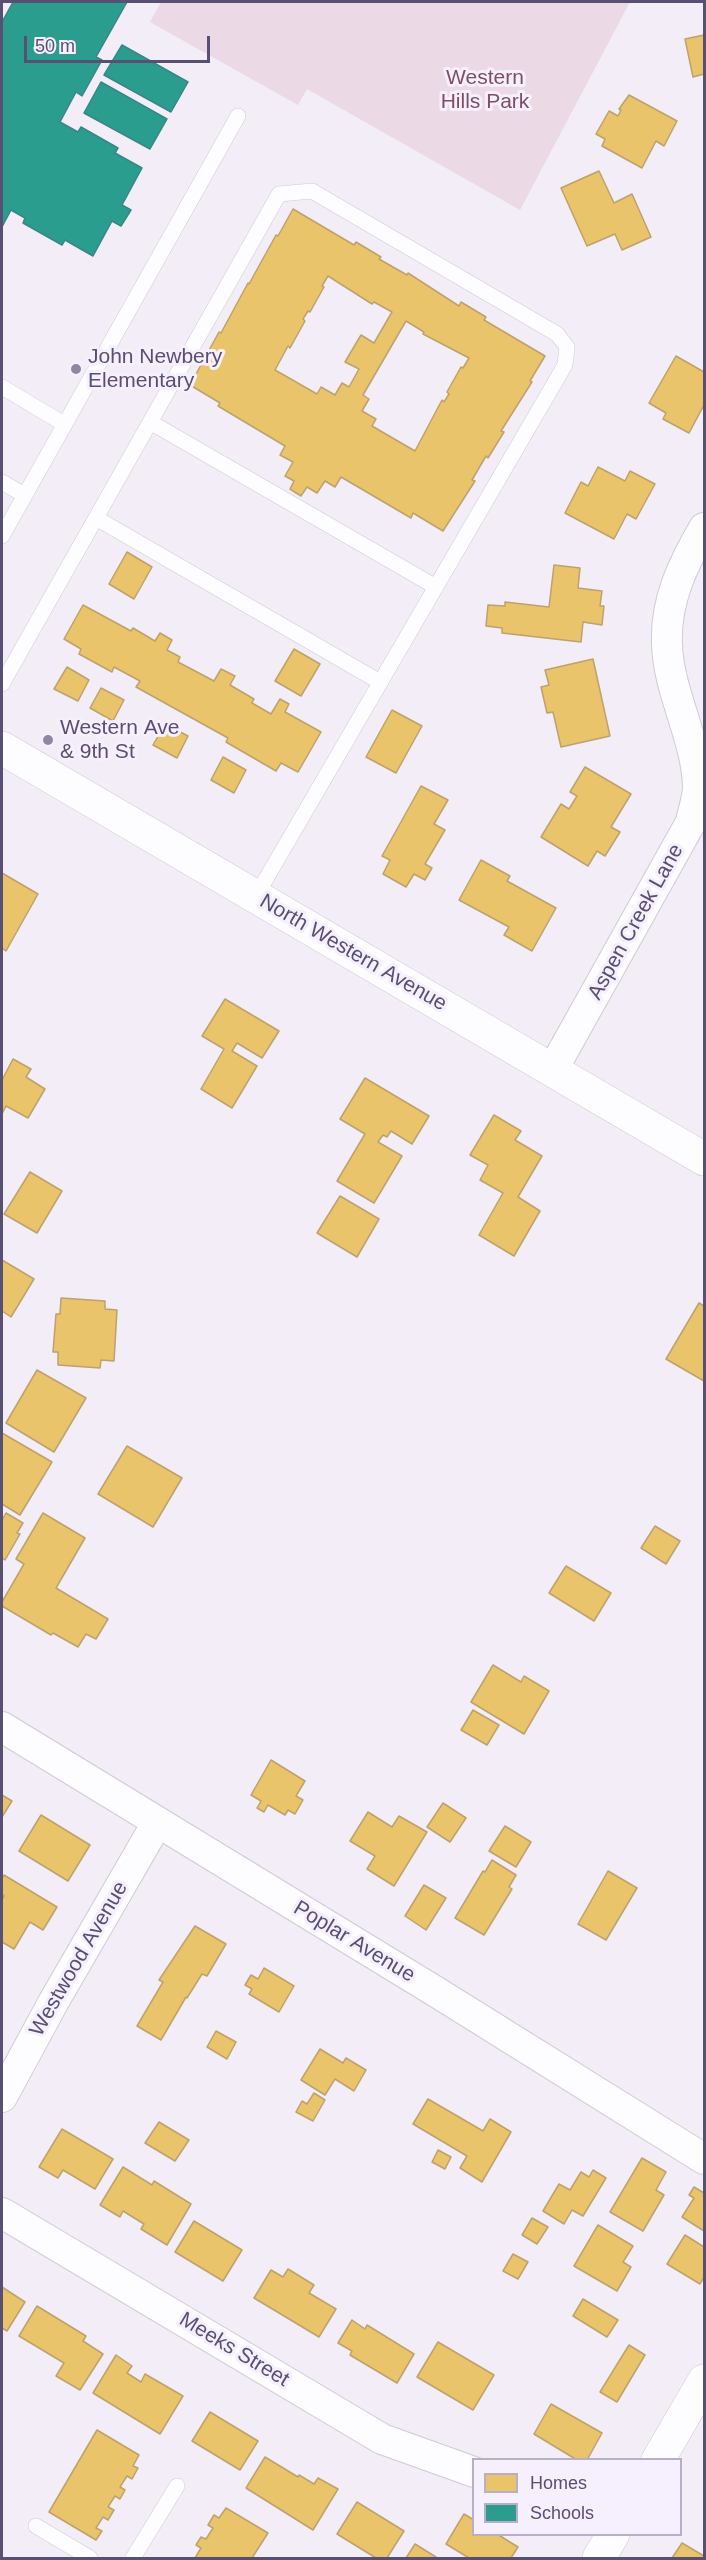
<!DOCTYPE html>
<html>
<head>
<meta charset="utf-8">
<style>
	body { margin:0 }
	#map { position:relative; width:706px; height:2560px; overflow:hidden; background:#f2edf6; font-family:Helvetica,sans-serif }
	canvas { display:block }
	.frame { position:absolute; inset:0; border:3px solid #585072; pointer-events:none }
	.legend { position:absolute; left:472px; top:2458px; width:210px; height:78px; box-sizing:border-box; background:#f6effd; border:2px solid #b7afc5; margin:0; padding:8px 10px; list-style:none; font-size:18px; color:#585072 }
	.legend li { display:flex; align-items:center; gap:12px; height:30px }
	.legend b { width:30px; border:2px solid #b7afc5 }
	.scale { position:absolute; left:24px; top:36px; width:186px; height:27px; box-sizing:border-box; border:3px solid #585072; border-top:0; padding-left:8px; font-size:18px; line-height:21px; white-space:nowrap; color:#585072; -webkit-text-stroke:4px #f6effd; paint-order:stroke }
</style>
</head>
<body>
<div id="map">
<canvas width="706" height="2560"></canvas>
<div class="frame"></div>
<ul class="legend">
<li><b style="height:16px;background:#e9c46a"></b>Homes</li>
<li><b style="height:16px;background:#2a9d8f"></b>Schools</li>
</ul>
<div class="scale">50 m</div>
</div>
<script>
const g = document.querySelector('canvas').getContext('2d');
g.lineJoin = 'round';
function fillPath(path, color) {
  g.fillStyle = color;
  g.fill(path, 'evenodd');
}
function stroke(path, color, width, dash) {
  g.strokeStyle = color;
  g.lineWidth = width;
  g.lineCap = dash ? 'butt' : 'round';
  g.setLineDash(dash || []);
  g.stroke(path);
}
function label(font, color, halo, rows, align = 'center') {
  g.font = font + ' Helvetica,sans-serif';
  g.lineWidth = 6;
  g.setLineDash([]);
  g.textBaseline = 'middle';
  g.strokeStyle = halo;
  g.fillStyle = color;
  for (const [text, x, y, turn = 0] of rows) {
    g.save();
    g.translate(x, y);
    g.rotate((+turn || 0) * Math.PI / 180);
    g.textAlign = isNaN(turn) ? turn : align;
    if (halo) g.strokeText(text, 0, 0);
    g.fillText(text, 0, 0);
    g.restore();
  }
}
fillPath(new Path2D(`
	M161,2h469l-110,208 -213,-121 -9,16 -148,-83z`), '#ebd9e6');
const homes = new Path2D(`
	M704,35v39l-11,3 -8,-38z
	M629,95l48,26 -13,25 -8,-5 -14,27 -40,-22 3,-7 -9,-5 13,-23 9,5 3,-6 -2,-1z
	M599,171l15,32 18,-9 19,43 -29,13 -7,-16 -28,12 -26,-58z
	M293,209l61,36 2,-3 25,15 -2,2 28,16 1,-2 51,33 2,-4 25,15 -2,3 61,36 -15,25 2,1 -31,49 3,1 -16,26 -2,-2 -14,24 3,1 -32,50 -30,-18 -2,5 -70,-41 -6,10 -10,-6 -8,12 -10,-6 -6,9 -11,-7 4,-8 -9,-5 8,-14 -13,-7 5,-9 -67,-40 2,-3 -30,-18 29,-53 2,1 27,-50 1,1 27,-49 2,1zM328,276l44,28 2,-2 18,10 -18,31 -13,-8 -16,27 14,7 -10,18 -7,-4 -7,12 -14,-8 -4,7 -42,-24 13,-24 2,2 15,-27 -2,-2 5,-8 2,1 14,-25 -2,-1zM406,321l18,11 -1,2 46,24 -6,10 -2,-1 -14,25 2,2 -5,8 -2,-2 -27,51 -43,-25 4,-7 -14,-8 7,-12 -6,-4z
	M676,356l28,16v33l-15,28 -26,-14 3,-6 -17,-10z
	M598,467l27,14 5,-10 25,13 -19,35 -9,-5 -13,25 -49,-26 16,-31 7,4z
	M127,552l25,15 -18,32 -25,-15z
	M554,565l26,3 -2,20 24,3 -2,15h4l-2,19 -19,-3 -2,20 -79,-9v-5l-16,-2 2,-21 17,1v-4l44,5z
	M83,605l48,26 2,-3 22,13 5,-8 12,7 -5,10 13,7 -2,5 36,19 7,-12 14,7 -5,9 24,14 -2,4 19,11 9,-15 9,5 -4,8 36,20 -23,40 -17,-9 -5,8 -50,-29 2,-4 -92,-51 4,-6 -26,-14 -2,5 -33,-18 2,-5 -17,-10z
	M294,649l26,15 -19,32 -26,-15z
	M593,659l17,77 -49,11 -8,-35 -6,1 -6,-26 8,-2 -4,-15z
	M67,667l22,13 -11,21 -24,-12z
	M101,688l23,12 -11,21 -23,-13z
	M392,710l30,16 -26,47 -30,-16z
	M165,724l23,12 -11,22 -24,-13z
	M223,757l23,13 -12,23 -23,-13z
	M585,767l46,27 -20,33 9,5 -15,24 -8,-5 -9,15 -47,-29 20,-33 8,5 8,-13 -7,-4z
	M421,786l27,14 -14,24 11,6 -20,34 7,4 -7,12 -11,-6 -8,13 -23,-13 7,-14 -8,-4z
	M481,860l29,16 -3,5 49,27 -24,43 -28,-16 5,-8 -50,-27z
	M2,873l36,21 -32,57 -4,-3z
	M225,999l54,32 -17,27 -25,-15 -5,8 25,15 -25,42 -31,-19 23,-40 -22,-13z
	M13,1059l18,10 -5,8 19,12 -17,29 -22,-12 -4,8v-34z
	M365,1078l64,38 -17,28 -21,-13 -4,6 -4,-2 -5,7 24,14 -28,47 -37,-22 28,-47 -25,-15z
	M494,1115l27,16 -6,9 27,16 -24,41 22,14 -26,45 -35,-21 24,-42 -23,-13 8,-15 -18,-10z
	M30,1172l32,19 -25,42 -33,-19z
	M340,1196l39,23 -22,38 -40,-24z
	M2,1260l32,19 -23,38 -9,-6z
	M61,1298l44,3v8l12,1 -3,51 -13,-1 -1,8 -42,-3v-13h-5l3,-38h4z
	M699,1303l5,3v75l-38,-22z
	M37,1370l49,28 -32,54 -48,-29z
	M2,1433l50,29 -32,53 -18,-11z
	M127,1446l55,32 -29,49 -55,-33z
	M6,1513l17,10 -6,10 3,1 -15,26 -3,-2v-38z
	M43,1513l42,25 -29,50 52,31 -12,20 -10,-5 -8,13 -25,-14 -2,2 -49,-29v-4l22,-38 -8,-5z
	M655,1526l25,15 -14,23 -25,-16z
	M566,1566l45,27 -17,28 -45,-28z
	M493,1665l28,17 3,-6 25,15 -25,43 -53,-32z
	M473,1710l26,15 -12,20 -26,-15z
	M271,1760l34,21 -9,15 7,4 -8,14 -7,-4 -3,5 -17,-10 -4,7 -7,-4 4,-7 -10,-6z
	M2,1795l10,6 -10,16z
	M443,1803l23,15 -16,24 -23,-15z
	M368,1812l24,15 7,-11 28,16 -33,54 -27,-17 8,-13 -25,-15z
	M41,1815l49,30 -22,36 -49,-30z
	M505,1826l26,16 -15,25 -27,-16z
	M492,1860l24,15 -7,12 3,2 -28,46 -29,-17 28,-47 2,1z
	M608,1871l29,17 -31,52 -28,-16z
	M4,1875l53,32 -14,23 -13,-8 -16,27 -12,-7v-42l2,-4 -2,-2v-15z
	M424,1885l22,13 -20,32 -21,-14z
	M195,1926l31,18 -19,32 -5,-2 -15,24 -1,-1 -25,43 -24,-14 26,-44 -4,-2z
	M264,1968l30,18 -15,26 -30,-18 3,-5 -7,-4 6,-10 7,4z
	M216,2031l20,11 -9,17 -20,-12z
	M320,2049l23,14 3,-5 20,12 -12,21 -19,-12 -10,16 -24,-15z
	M314,2093l11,7 -12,21 -17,-9 6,-11 5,3z
	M428,2099l55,32 7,-12 21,13 -29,50 -22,-14 7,-12 -54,-32z
	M159,2122l30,18 -14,21 -30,-18z
	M62,2129l51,30 -18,30 -32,-19 -5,8 -19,-11z
	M438,2150l13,7 -6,12 -13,-7z
	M642,2158l24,14 -10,18 8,5 -21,36 -33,-19z
	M123,2167l29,18 2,-4 37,23 -24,41 -26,-16 3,-5 -21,-13 -3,6 -20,-12z
	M593,2170l13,8 -23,38 -11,-6 -8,14 -21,-13 16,-27 11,6 11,-18 8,5z
	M694,2187l10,6v38l-22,-14 12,-19 -5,-3z
	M532,2218l16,9 -11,17 -15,-9z
	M194,2221l48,29 -19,31 -48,-29z
	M598,2225l35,21 -10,16 8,5 -14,24 -43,-25z
	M685,2235l19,12v30l-4,7 -33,-20z
	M513,2254l15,8 -10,17 -15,-8z
	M288,2269l26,16 -5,8 27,16 -17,28 -65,-39 17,-28 12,7z
	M2,2287l23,15 -18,29 -5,-3z
	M583,2299l35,21 -11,17 -34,-21z
	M37,2306l49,30 -3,5 20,13 -23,36 -24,-14 8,-13 -45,-27z
	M352,2320l13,9 2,-4 47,29 -17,29 -47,-28 2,-4 -14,-8z
	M438,2342l56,33 -21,35 -56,-33z
	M629,2345l16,10 -28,47 -17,-10z
	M116,2355l16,11 -5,7 14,9 4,-8 38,22 -23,38 -67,-41z
	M551,2404l51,29 -15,27h-10l-43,-26z
	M210,2412l48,29 -18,29 -48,-29z
	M97,2430l42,25 -6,11 5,2 -6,11 -5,-3 -7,11 5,3 -5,9 -5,-3 -7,11 6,3 -6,10 -5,-3 -7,11 6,3 -6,9 -47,-28z
	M265,2457l33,20 1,-2 15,9 4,-6 20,11 -25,41 -67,-42z
	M357,2502l47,29 -17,27h-11l-39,-24z
	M226,2508l42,25 -16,25h-57l6,-10 -5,-3 5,-8 5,2 7,-11 -5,-3 6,-10 5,3z
	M464,2514l10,6v14h23l21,13 -7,11h-42l-23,-14z
	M682,2543l22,13v2h-32z
	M415,2544l21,13 -1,1h-29z`);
fillPath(homes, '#e9c46a');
stroke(homes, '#bea16c', 1.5);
const schools = new Path2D(`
	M13,2h114l-31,55 6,3 -20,36 -6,-4 -16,30 18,10 3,-5 37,21 -3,5 27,15 -20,37 9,5 -10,16 -9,-5 -19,35 -28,-16 -3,5 -39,-22 2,-5 -14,-8 -9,17v-205z
	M122,45l66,37 -17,30 -67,-37z
	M101,82l66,37 -17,30 -66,-36z`);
fillPath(schools, '#2a9d8f');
stroke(schools, '#388686', 1.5);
const lane = new Path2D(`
	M2,387l62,37
	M150,422l286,165
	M2,482l22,13
	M96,518l284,164
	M2,536l236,-420
	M2,684l277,-490 33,-3 245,143 10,13 -2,18 -309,531
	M36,2526l54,32
	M133,2558l44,-72`);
const street = new Path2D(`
	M553,1069l138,-247c2,-11 7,-24 7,-35 -1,-48 -30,-96 -31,-143 -2,-43 16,-80 37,-116
	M2,1727l436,266 266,166
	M2,2097l52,-96 103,-178
	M2,2213l380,226 92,33`);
const secondary = new Path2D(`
	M2,748l702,411
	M658,2460l46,-79
	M599,2558l14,-24`);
stroke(lane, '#cfcbd5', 16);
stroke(street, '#cfcbd5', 32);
stroke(secondary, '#cecad5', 34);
stroke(lane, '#fdfcfe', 15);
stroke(street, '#fdfcfe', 30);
stroke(secondary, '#fdfcfe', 33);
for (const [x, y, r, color] of [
	[76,369,6,"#8e87a0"],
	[48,740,6,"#8e87a0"]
]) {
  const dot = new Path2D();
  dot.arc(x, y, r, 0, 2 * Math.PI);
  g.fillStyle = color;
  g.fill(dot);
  stroke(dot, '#f6effd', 2);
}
label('21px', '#814f63', '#f6effd', [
	["Western",485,78],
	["Hills Park",485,102]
]);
label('21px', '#585072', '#f6effd', [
	["John Newbery",88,357],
	["Elementary",88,381],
	["Western Ave",60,728],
	["& 9th St",60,752]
], 'left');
label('21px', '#585072', '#f6effd', [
	["Aspen Creek Lane",636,922,-61],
	["North Western Avenue",353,953,30],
	["Poplar Avenue",354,1942,31],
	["Westwood Avenue",79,1959,-60],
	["Meeks Street",234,2350,31]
]);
</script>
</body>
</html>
